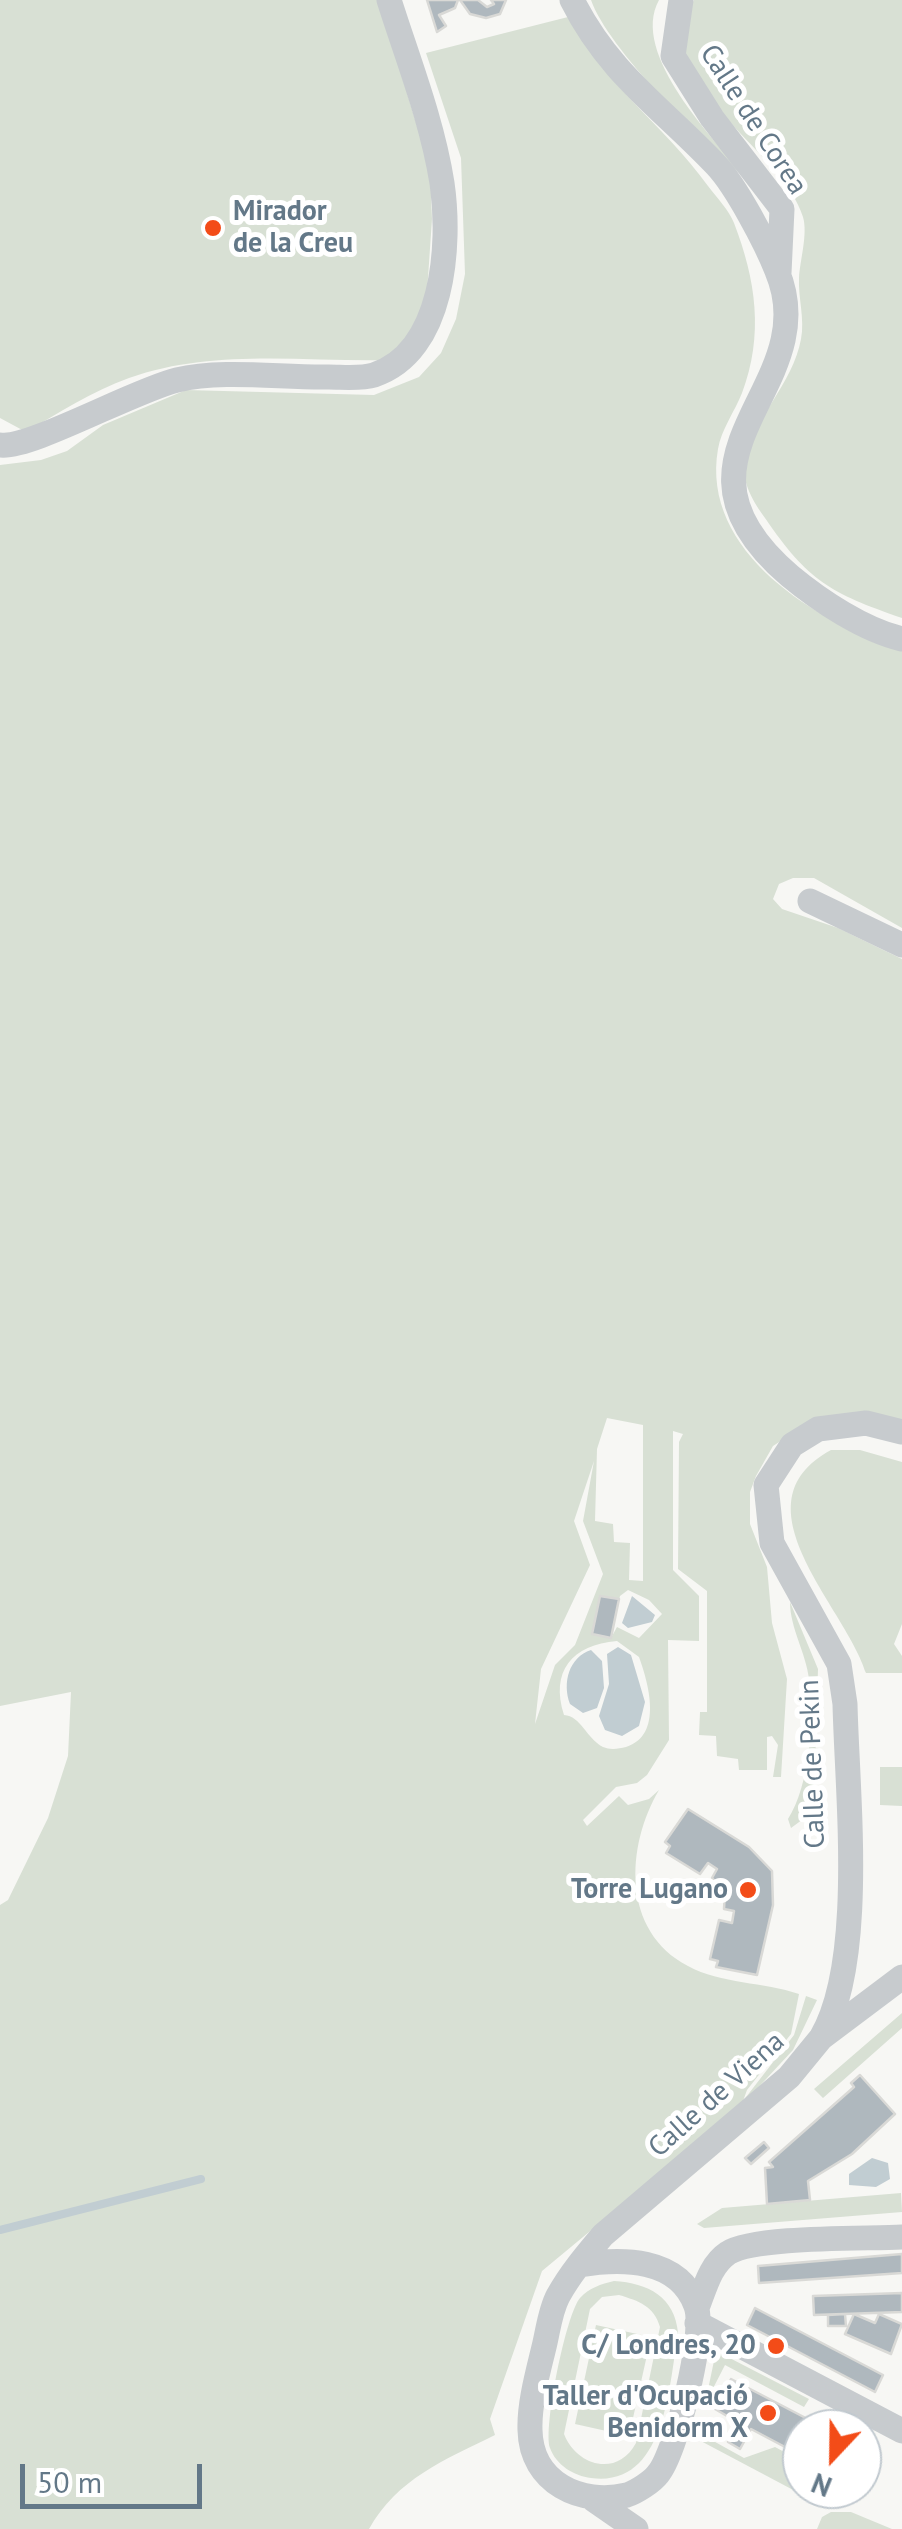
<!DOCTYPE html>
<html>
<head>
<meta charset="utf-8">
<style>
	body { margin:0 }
	#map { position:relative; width:902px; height:2529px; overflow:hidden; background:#f7f7f4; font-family:"PT Sans",sans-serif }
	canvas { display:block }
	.north { position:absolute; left:782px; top:2409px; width:100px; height:100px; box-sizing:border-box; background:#fff; border:2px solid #c1c9cf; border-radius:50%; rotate:202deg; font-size:28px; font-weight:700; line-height:40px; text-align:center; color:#637888 }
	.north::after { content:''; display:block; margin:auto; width:35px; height:45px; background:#f34c18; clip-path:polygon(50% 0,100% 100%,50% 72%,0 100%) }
	.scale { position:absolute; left:20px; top:2464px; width:182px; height:45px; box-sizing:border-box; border:5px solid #637888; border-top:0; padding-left:12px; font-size:30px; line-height:35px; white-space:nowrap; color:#637888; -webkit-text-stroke:8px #fff; paint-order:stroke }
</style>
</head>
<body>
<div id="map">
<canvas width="902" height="2529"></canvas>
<div class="north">N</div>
<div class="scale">50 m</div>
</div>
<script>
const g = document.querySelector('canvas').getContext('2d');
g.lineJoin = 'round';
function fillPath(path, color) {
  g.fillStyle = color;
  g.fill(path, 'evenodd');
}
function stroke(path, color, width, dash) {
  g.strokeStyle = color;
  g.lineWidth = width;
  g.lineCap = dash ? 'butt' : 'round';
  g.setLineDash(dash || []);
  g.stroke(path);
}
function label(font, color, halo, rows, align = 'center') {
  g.font = font + ' "PT Sans",sans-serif';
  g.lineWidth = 10;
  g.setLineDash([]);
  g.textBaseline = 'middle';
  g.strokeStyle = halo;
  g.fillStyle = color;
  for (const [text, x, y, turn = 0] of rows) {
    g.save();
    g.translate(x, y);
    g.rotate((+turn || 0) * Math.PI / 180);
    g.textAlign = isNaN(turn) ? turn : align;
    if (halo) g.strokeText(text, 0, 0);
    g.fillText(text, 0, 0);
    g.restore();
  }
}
fillPath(new Path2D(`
	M0,0h379l51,169 2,50 -7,103 -35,38c-86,2 -177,-12 -261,18 -36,13 -71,35 -103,54l-26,-14z
	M591,0h68c-30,54 56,140 87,178 -41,-32 -139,-131 -155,-178z
	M694,0h208v618c-72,-25 -94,-37 -137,-100 -11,-15 -24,-36 -20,-55 8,-46 48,-79 56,-124 4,-19 -3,-42 -2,-61 1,-18 9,-44 4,-61 -19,-67 -160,-137 -109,-217z
	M568,17c35,66 97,109 140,169 9,12 21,24 26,37 22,57 30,112 8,170 -7,18 -21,37 -24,56 -18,103 99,174 184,200v279l-88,-50h-21l-14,6 -6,15 9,10 56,19 64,31v465l-89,-4 -40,26 -17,30 -6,16v32l17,43 5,56 15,56 -6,98h-8l5,-32 -6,-9 -5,1v33h-28l-1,-11 -21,-3 -1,-20 -17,-1 1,-23h7v-121l-29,-22 1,-127 4,-8 -10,-3v139l26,26v45l-31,-1 1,100 -22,35 -10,8 -21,4 -33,33 4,6 32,-30 9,9 21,-6 10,-9c-33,56 -38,141 29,176 33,18 76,16 111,28l-8,40 -44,56 -4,11 51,-66 12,-39 11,4 -24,50 -52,56 -199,165 -52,148 5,16c-51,25 -98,44 -126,94h-369v-624l8,-5 40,-82 20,-62 3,-64 -71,14v-1241l41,-5 26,-9 36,-26 83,-35 188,5 45,-18 22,-24 15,-34 9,-45 -4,-116 -35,-105zM607,1418l36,7v156l-14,-1 1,-37 -16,-1 -1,-18 -18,-3 2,-72zM594,1461l-11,60 20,53 -28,71 -20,20 -20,59 6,-55 49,-104 -16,-44zM628,1590l21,10 13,14 -23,24 -22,-11 -6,11 9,-42zM617,1641l22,16c9,25 25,78 -13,90 -8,2 -16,3 -23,0 -17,-9 -22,-31 -39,-32 -14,-44 8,-70 53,-74z
	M831,1450h29l42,12v162l-8,20 8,12v17h-36c-19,-65 -135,-169 -35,-223z
	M790,1602l28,67 -4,132 -4,13 -19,14 -3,-9c22,-34 26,-99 21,-140 -3,-26 -19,-51 -19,-77z
	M880,1767h22v39l-22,-1z
	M902,2013v15l-79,70 -9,-9z
	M901,2193l1,19 -198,16 -7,-4 25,-16z
	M614,2281c34,2 61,16 64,52 -9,54 -13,155 -87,145 -17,-2 -35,-13 -41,-30 -7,-20 16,-134 30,-150 9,-10 21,-14 34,-17zM619,2295c20,6 35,11 41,32l-24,116c-18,34 -59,24 -72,-9l26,-125 12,-12z
	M596,2325l55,12 -22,99 -54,-12z
	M720,2353l89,46 -5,8 -79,-42 -20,39 10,-48z
	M699,2433l45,25 31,-11 26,14 -11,20 10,6 -3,5 -100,-53z
	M831,2512h20l41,17h-75l5,-12z`), '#d8e0d4');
fillPath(new Path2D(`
	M632,1596l23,19 -3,7 -24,6 -6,-5z
	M618,1647l13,8 14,47 -6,24 -17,10 -17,-6 -6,-14 10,-32 -2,-30z
	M591,1650l11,11 2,27 -7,20 -14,5 -13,-9c-8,-21 -1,-47 21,-54z
	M872,2158l16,5 2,16 -14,8 -27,-2v-11z`), '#c1cdd2');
stroke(new Path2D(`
	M0,2230l201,-51`), '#c1cdd2', 8);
const building = new Path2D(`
	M427,0h31l-3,8 -16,7 7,11 -9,6z
	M478,0l9,7 7,-3 -3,-4h15l-6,14 -14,4 -16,-4 -10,-14z
	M600,1596l19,3 -8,39 -19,-4z
	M688,1809l61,38 23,24 1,34 -16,70 -41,-8 2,-6 -8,-2 9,-39 13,3 2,-12 -10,-2 1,-17 -13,-14 5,-9 -9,-6 -8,11 -34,-21 4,-7 -5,-4z
	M860,2075l35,39 -43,40 -44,27 2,19 -43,4 -2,-36 8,-1 -4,-5 85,-75 -3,-4z
	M764,2142l5,6 -18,16 -6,-6z
	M902,2254v19l-143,10 -1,-17z
	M902,2293v19l-88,3 -1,-19z
	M755,2308l128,67 -8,17 -128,-67z
	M845,2314l1,12h-18v-11z
	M854,2314l21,9 4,-9 23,10 -11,30 -46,-20z
	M731,2379l90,47 -19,3v27l-51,-27 -11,20 -12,-7 11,-19 -24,-14z`);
fillPath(building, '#afb8be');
stroke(building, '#d9d9d6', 2.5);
stroke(new Path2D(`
	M572,0c37,74 89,107 144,165 20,21 50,78 61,106 50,118 -130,183 13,305 30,25 74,54 112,63
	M681,0l-8,56 39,62 70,91 -3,64
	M0,445c28,5 135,-55 177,-65 46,-11 104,-2 152,-3 14,0 32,2 45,-2 70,-23 77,-130 68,-192 -10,-63 -34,-123 -53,-183
	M810,901l92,44
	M821,2038c45,-76 26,-244 24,-334l-6,-40 -67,-121 -6,-58 26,-40 26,-16 48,-6 36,9
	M579,2265c41,-7 100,-8 117,41 10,27 -20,147 -38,168 -6,8 -22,18 -31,21 -46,11 -96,-12 -97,-65 -1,-26 8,-58 14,-83 4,-16 6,-36 14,-51 12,-22 29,-42 45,-61l186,-158 32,-39 81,-61
	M697,2308c8,-20 13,-43 31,-55 27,-17 137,-14 174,-16
	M697,2323l205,108
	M594,2500l42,29`), '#c7cbce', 25);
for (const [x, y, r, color] of [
	[213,228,10,"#f34c18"],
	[748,1890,10,"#f34c18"],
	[776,2346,10,"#f34c18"],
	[768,2413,10,"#f34c18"]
]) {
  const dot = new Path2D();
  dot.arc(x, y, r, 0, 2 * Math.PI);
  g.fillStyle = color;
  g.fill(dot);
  stroke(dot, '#fff', 4);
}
label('28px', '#637888', '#fff', [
	["Calle de Corea",753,120,57],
	["Calle de Pekin",813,1764,-92],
	["Calle de Viena",717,2095,-42]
]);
label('bold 28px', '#637888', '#fff', [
	["Mirador",233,212,"left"],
	["de la Creu",233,244,"left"],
	["Torre Lugano",728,1890],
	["C/ Londres, 20",756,2346],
	["Taller d'Ocupació",748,2397],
	["Benidorm X",748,2429]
], 'right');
</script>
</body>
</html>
